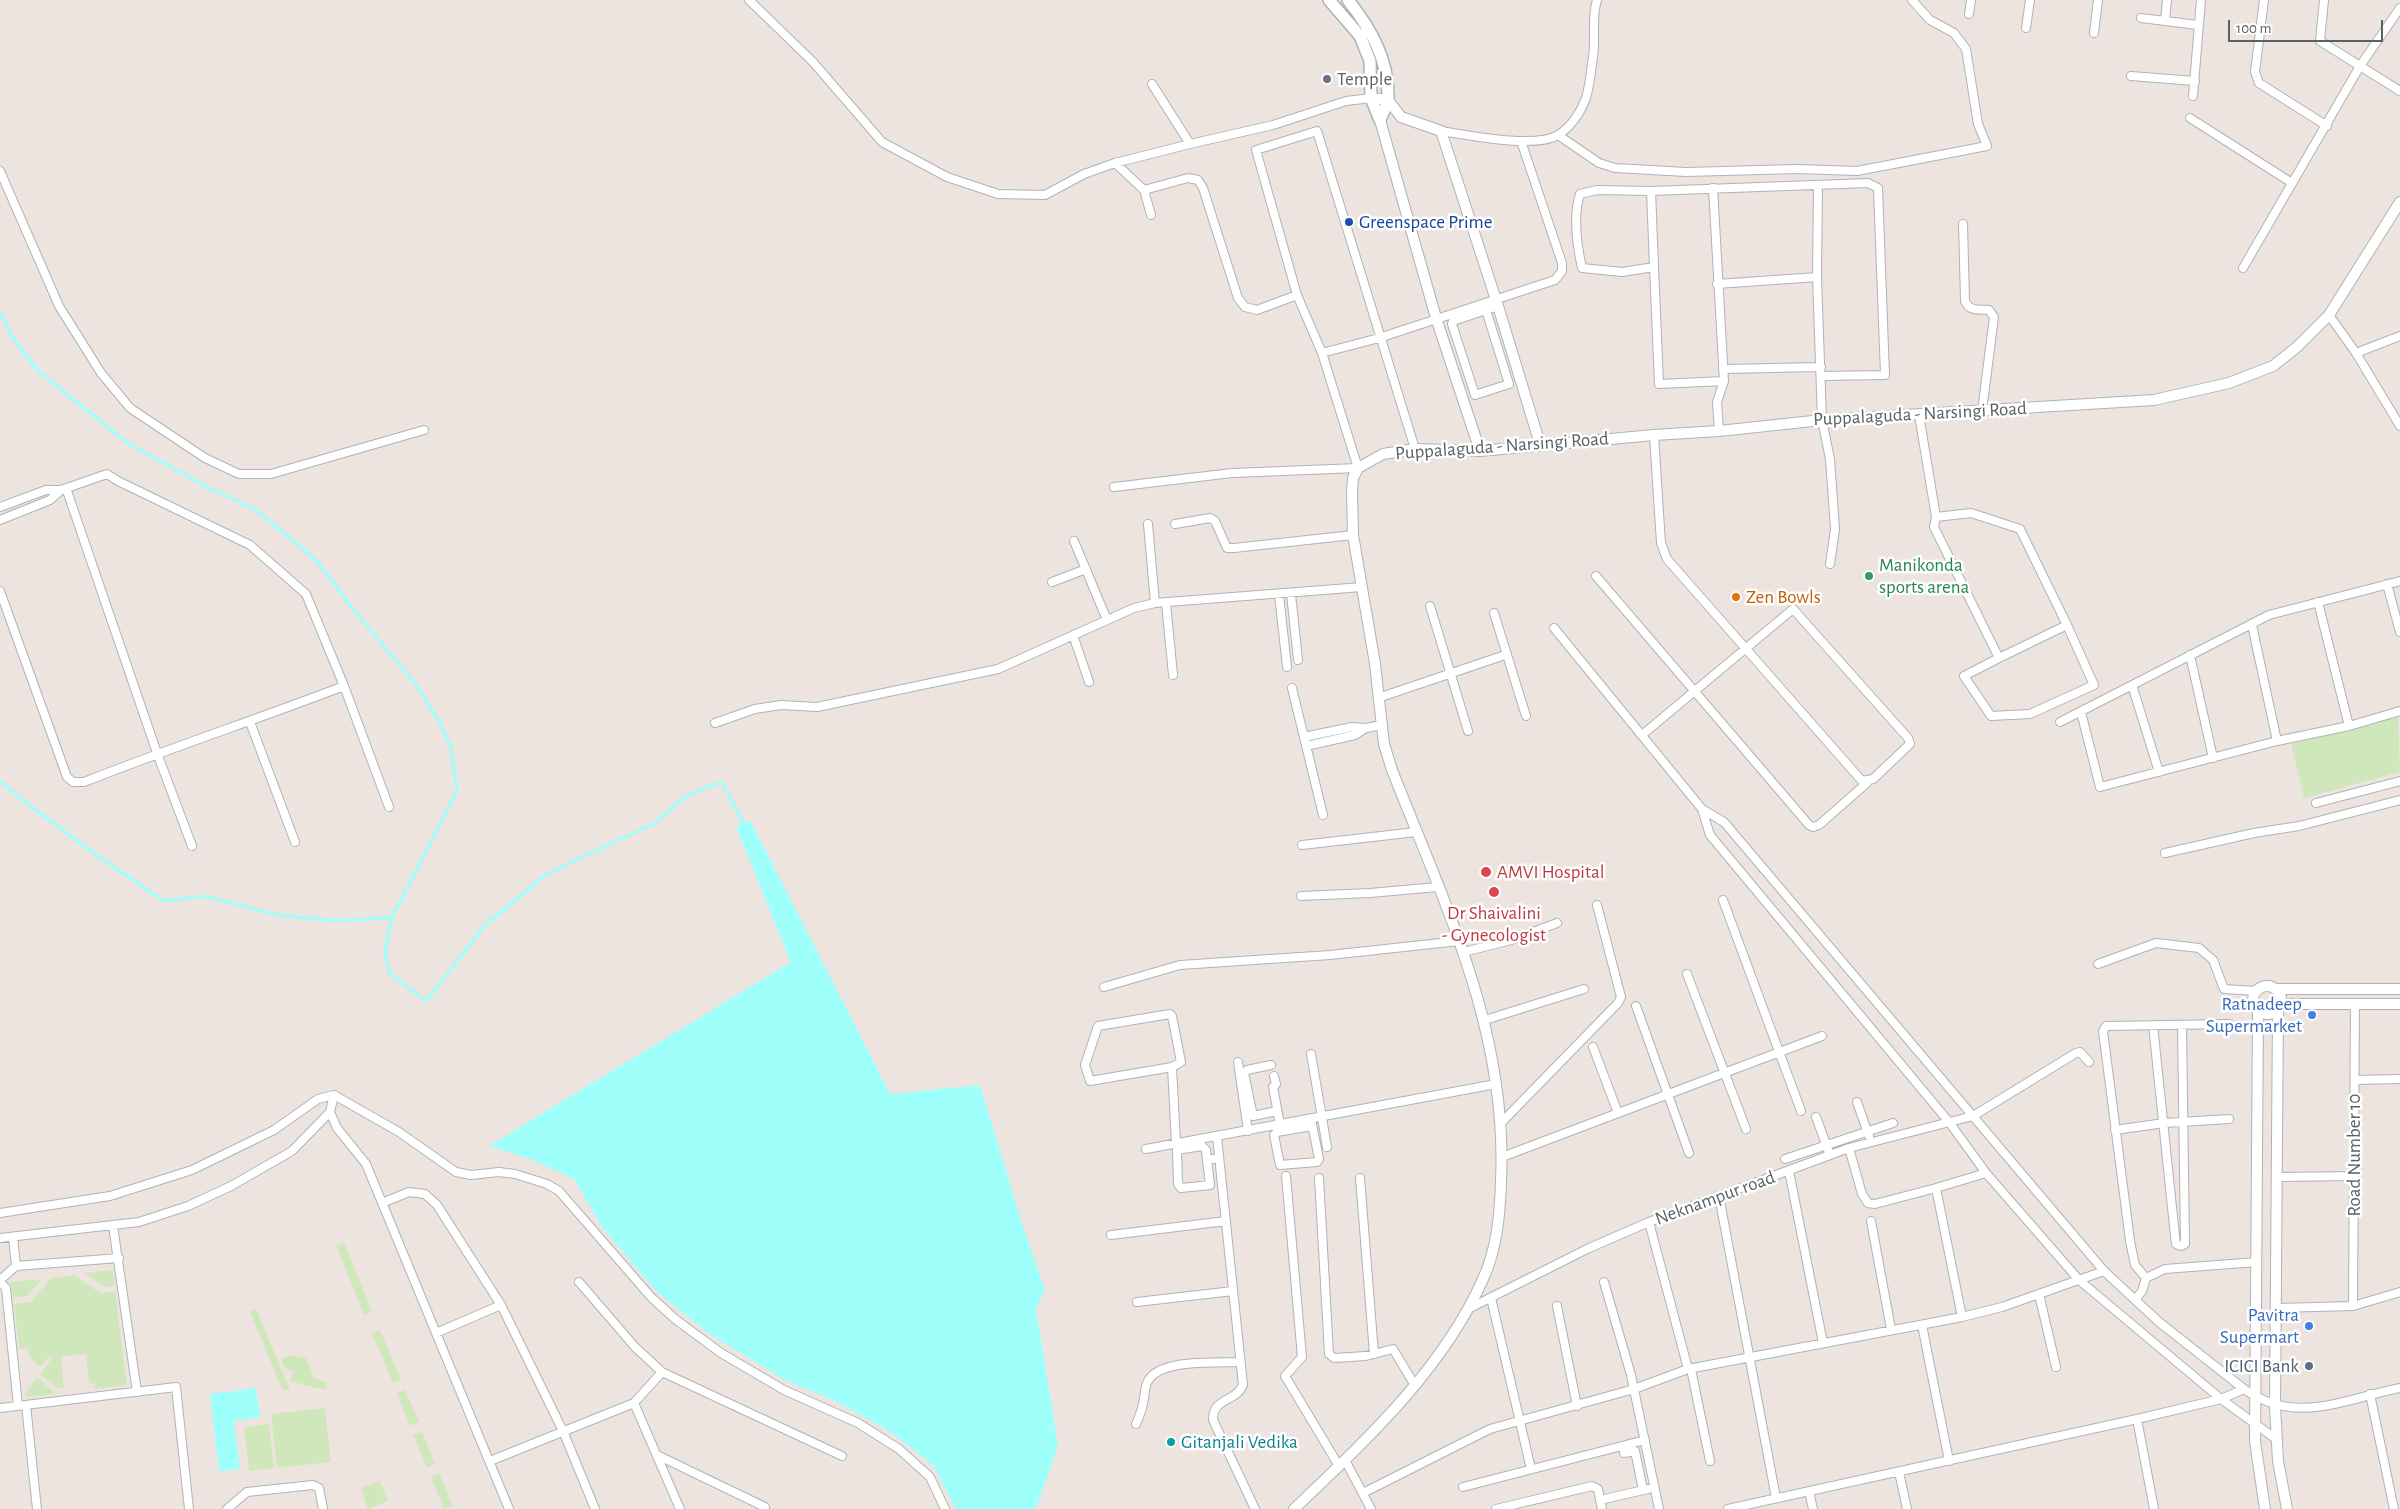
<!DOCTYPE html>
<html>
<head>
<meta charset="utf-8">
<style>
	body { margin:0 }
	#map { position:relative; width:2400px; height:1509px; overflow:hidden; background:#ede4e0; font-family:"Alegreya Sans",sans-serif }
	canvas { display:block }
	.scale { position:absolute; left:2228px; top:20px; width:155px; height:22px; box-sizing:border-box; border:2px solid #596263; border-top:0; padding-left:6px; font-size:15px; line-height:18px; white-space:nowrap; color:#596263; -webkit-text-stroke:4px #fff; paint-order:stroke }
</style>
</head>
<body>
<div id="map">
<canvas width="2400" height="1509"></canvas>
<div class="scale">100 m</div>
</div>
<script>
const g = document.querySelector('canvas').getContext('2d');
g.lineJoin = 'round';
function fillPath(path, color) {
  g.fillStyle = color;
  g.fill(path, 'evenodd');
}
function stroke(path, color, width, dash) {
  g.strokeStyle = color;
  g.lineWidth = width;
  g.lineCap = dash ? 'butt' : 'round';
  g.setLineDash(dash || []);
  g.stroke(path);
}
function label(font, color, halo, rows, align = 'center') {
  g.font = font + ' "Alegreya Sans",sans-serif';
  g.lineWidth = 5;
  g.setLineDash([]);
  g.textBaseline = 'middle';
  g.strokeStyle = halo;
  g.fillStyle = color;
  for (const [text, x, y, turn = 0] of rows) {
    g.save();
    g.translate(x, y);
    g.rotate((+turn || 0) * Math.PI / 180);
    g.textAlign = isNaN(turn) ? turn : align;
    if (halo) g.strokeText(text, 0, 0);
    g.fillText(text, 0, 0);
    g.restore();
  }
}
fillPath(new Path2D(`
	M2398,716l2,56 -96,26 -13,-54z
	M344,1242l28,69 -8,4 -28,-70z
	M113,1270l2,16 -10,1 -21,-14z
	M74,1275l26,18 15,-1 12,93 -32,4v-6l-6,1 -3,-30 -25,2 3,32 -6,1 -18,-15 12,-16 -3,-2 -8,11 -11,-9 -2,-10 -9,1 -5,-45 17,-2 20,-24z
	M42,1279l-15,17 -14,1 -2,-15z
	M256,1309l34,81 -8,-1 -32,-77z
	M380,1330l21,50 -8,3 -21,-50z
	M291,1355l15,3 8,20 13,4 -2,8 -35,-9 3,-10 -8,-3 -4,-9z
	M37,1377l19,17 -31,3v-3z
	M405,1390l14,32 -9,4 -13,-33z
	M325,1408l6,54 -54,6 -6,-54z
	M269,1424l5,44 -25,3 -5,-44z
	M422,1432l13,32 -8,4 -14,-33z
	M439,1473l14,33 -9,3 -13,-32z
	M380,1481l8,20 -20,8 -7,-21z`), '#d0e7bb');
fillPath(new Path2D(`
	M750,820l140,274 90,-9 41,135 24,70 -9,19 22,136 -22,64h-80l-22,-43 -46,-36 -53,-29 -50,-21 -75,-46 -53,-42 -54,-64 -29,-49 -44,-20 -41,-13 302,-184 -55,-135z
	M256,1388l4,29 -26,4 6,48 -21,2 -9,-77z`), '#9ffffb');
stroke(new Path2D(`
	M0,312l12,24 25,34 92,74 86,47 40,18 62,52 39,52 60,71 22,36 13,27 6,44 -65,126 -7,33 4,23 37,28 60,-77 61,-50 108,-51 34,-29 33,-12 21,41
	M0,781c52,44 107,82 164,120l40,-5 73,19 62,6 53,-4`), '#9ffffb', 3);
const minor = new Path2D(`
	M749,0l64,62 69,80 65,35 51,17 47,1 39,-21 31,-11 75,-19
	M2264,0l-9,72 4,11 68,43
	M2324,0l-4,41 80,50
	M1969,14l2,-14
	M2141,18l57,7
	M2165,21l2,-21
	M2026,28l4,-28
	M2094,33l4,-33
	M2131,76l64,5
	M1152,84l38,60 83,-19 73,-24 25,-3
	M2193,96l8,-96
	M2190,118l102,65
	M1441,131c26,4 95,18 117,4 13,-8 23,-23 28,-37 4,-13 5,-28 7,-41 3,-19 -2,-39 4,-57
	M1558,135l41,28 16,5 71,4 111,-3 60,2 130,-25 -9,-22 -12,-75 -12,-16 -24,-13 -18,-20
	M1115,163l29,27 7,25
	M0,171l59,135 42,67 29,35 75,50 34,16h32l153,-44
	M1818,185l-1,92 5,143 8,39 5,70 -5,35
	M1713,188l11,193 -7,21 2,29
	M1144,190l44,-12 10,2 5,8 35,110 7,9 12,3 40,-15 25,58 57,-15 176,-58 7,-9v-8l-41,-122
	M1651,191l3,76 -32,5 -40,-4c-5,-22 -9,-52 -2,-74l17,-4 54,1 217,-8 10,5 7,187 -64,1
	M1963,224l2,77c5,11 13,8 24,9l5,7 -12,94
	M1654,267l5,117 65,-3
	M2243,268l117,-202 40,-58
	M1717,284l100,-7
	M1297,295l-41,-145 61,-19 98,318
	M1486,310l23,74 -34,11 -23,-71 1,-3 45,-15
	M2329,315l27,38 44,73
	M2356,353l44,-17
	M1723,369l98,-2
	M1919,415l17,102 -2,10 65,131 -35,18 27,40 39,-2 64,-29 -27,-60 -68,33
	M1114,487l118,-14 126,-5 -36,-115
	M66,488l91,265 35,93
	M0,507l46,-17h15l46,-16 11,7 132,64 56,49 38,92 45,121
	M1936,517l35,-4 49,16 47,96
	M0,520l50,-20 11,-10
	M1148,524l7,79 207,-16
	M1175,524l35,-6 5,3 12,27h7l119,-13
	M1074,541l33,79
	M1596,576l213,249 4,2 6,-2 49,-43
	M1052,582l34,-13
	M2387,584l13,48
	M0,591l67,186 6,5h11c86,-34 174,-63 260,-96
	M1291,594l7,66
	M1279,595l8,72
	M2318,602l31,124 51,-15
	M1166,603l7,72
	M1430,606l38,125
	M1494,613l32,103
	M2252,625l25,116 72,-15
	M1554,628l148,181 22,13 380,449 55,51 85,67c52,37 100,10 156,-1
	M1073,635l16,47
	M2190,655l23,103
	M2132,685l27,87
	M1292,688l31,127
	M1378,698l127,-43
	M2081,712l19,75 177,-46
	M250,722l45,120
	M2060,722l209,-107 131,-34
	M715,723l40,-14 26,-4 36,2 181,-38 136,-61 21,-5
	M1642,735l151,-126 115,129 2,6 -37,35 -11,2 -195,-222 -6,-16 -7,-108
	M1304,737l48,-10 14,1 16,-3
	M1306,746l49,-11 11,-7
	M2316,803l84,-22
	M1702,809l8,26 239,287 37,51 93,107 142,119 55,40
	M1302,845l114,-13
	M2165,853l89,-20 45,-7 101,-26
	M1301,896l69,-3 67,-6
	M1723,900l78,211
	M1464,952l51,-13 42,-16
	M2098,964l58,-21 43,5 14,12 11,29 33,2
	M1687,974l59,155
	M1104,987l76,-22 150,-10 129,-14
	M1636,1006l53,147
	M1485,1020l99,-31
	M2153,1025l22,211 1,8 5,2 4,-2 -3,-219
	M1593,1047l25,66
	M1311,1054l16,93
	M1238,1062l10,69
	M1271,1065l-24,5 -3,3 9,43 24,-5
	M1172,1067l-82,14 -5,-16 13,-39 72,-12 2,2 9,46 -9,5 4,77
	M1274,1076l2,8 -3,3 7,38
	M2355,1080l45,-1
	M1857,1102l12,34
	M330,1112l7,16 29,36 143,345
	M1816,1117l14,38
	M1501,1123l117,-120 3,-6 -24,-92
	M1277,1126v6l-3,3 6,30 37,-3 2,-3 -8,-40
	M2115,1130l49,-7 65,-4
	M1277,1132l35,-6
	M1217,1137l26,248c-7,17 -31,13 -30,35l42,89
	M1849,1148l13,46 6,9 7,1 61,-16
	M1146,1149l350,-65
	M1502,1157l320,-121
	M1785,1159l108,-36
	M1207,1160l-1,-10 -4,-4 -25,4 1,34 3,4 29,-3 -3,-25 12,-2
	M1789,1171l34,172
	M1286,1176l16,181 -17,19 54,90
	M2278,1177l76,-1
	M1319,1178l10,176 5,4 32,-2 27,-7 21,35
	M1360,1178l14,176
	M1719,1196l57,302
	M382,1203l27,-11 16,2 12,11 64,100 62,126 32,78
	M0,1213l110,-17 82,-26 82,-40 44,-31 16,-4 65,37 57,40 15,3 28,-3 16,2 32,10 12,7 92,106 24,22 46,34 63,37 74,33 41,26 31,28 15,32
	M1871,1221l20,108
	M1649,1222l39,147
	M113,1226l24,166
	M1111,1235l115,-14
	M13,1237l3,29
	M0,1238l139,-16 49,-16 43,-20 61,-35 38,-39 4,-17
	M2146,1278l19,-9 92,-7
	M0,1280l16,-14 103,-8
	M0,1282l6,6 12,118
	M1604,1282l27,93 28,134
	M2039,1294l17,73
	M1491,1298l40,171
	M2135,1300l7,-9 4,-13 -11,-13 -5,-24 -27,-210 3,-5 123,-2
	M1137,1302l96,-11
	M1557,1306l20,100
	M2353,1306l2,-302
	M2277,1308l76,-2 47,-14
	M1468,1309l119,-60 62,-27 200,-74 124,-32 103,-63 4,-1 9,10
	M1962,1317l-26,-129 50,-15
	M1922,1325l27,136
	M436,1333l65,-28
	M1691,1369l19,92
	M662,1372l180,84
	M2370,1394l24,115
	M634,1403l46,106
	M26,1405l11,104
	M0,1408l176,-21 13,122
	M2137,1419l17,90
	M1136,1424c4,-9 7,-17 8,-26 1,-5 1,-11 3,-15 10,-25 70,-20 93,-21
	M1623,1446l1,7 11,-2 8,39
	M657,1455l108,52
	M1345,1460l26,49
	M490,1461l144,-58 28,-31 -27,-25 -56,-65
	M1899,1472l8,37
	M1463,1487l182,-47
	M1809,1491l4,18
	M1363,1493l127,-64 144,-40 54,-20 274,-52 40,-10 102,-36
	M1600,1500l48,-11
	M227,1509l20,-17 66,-7 6,3 4,21
	M1496,1509l96,-23 6,3 4,20
	M1728,1509l409,-90 84,-20 23,-10`);
const tertiary = new Path2D(`
	M1371,98l17,2 13,17 40,14 57,175 42,138
	M1380,120l56,198 44,133
	M2253 1000a14 14 0 1 1 28 0a14 14 0 1 1-28 0Z
	M2276,989h124
	M2281,1004h119
	M2278,1009l-3,397 3,55 9,48
	M2258,1011l-3,430 10,68
	M1294,1509c71,-68 148,-138 189,-230 14,-30 17,-65 18,-98 7,-149 -56,-276 -109,-411l-8,-26 -9,-80 -22,-129 -1,-43 1,-14 5,-10 25,-14 32,-5 65,2 174,-16 65,-4 103,-11 332,-20 75,-17 44,-17 24,-19 32,-32 71,-113`);
const secondary = new Path2D(`
	M1329,0l31,36 10,25 1,37 9,22
	M1348,0c23,29 41,60 40,99 0,6 -6,15 -8,21`);
stroke(minor, '#adb4b5', 10);
stroke(tertiary, '#adb4b5', 12);
stroke(secondary, '#abb4b5', 14);
stroke(minor, '#fff', 8);
stroke(tertiary, '#fff', 10);
stroke(secondary, '#fff', 11);
for (const [x, y, r, color] of [
	[1327,79,5,"#6b7280"],
	[1349,222,5,"#1a4fb4"],
	[1869,576,5,"#2e9e5b"],
	[1736,597,5,"#e8710a"],
	[1486,872,6,"#e0444e"],
	[1494,892,6,"#e0444e"],
	[2312,1015,5,"#3f7fe0"],
	[2309,1326,5,"#3f7fe0"],
	[2309,1366,5,"#5c6f8a"],
	[1171,1442,5,"#0f9aa8"]
]) {
  const dot = new Path2D();
  dot.arc(x, y, r, 0, 2 * Math.PI);
  g.fillStyle = color;
  g.fill(dot);
  stroke(dot, '#fff', 2);
}
label('19px', '#5b616d', '#fff', [
	["Temple",1337,79]
], 'left');
label('19px', '#164399', '#fff', [
	["Greenspace Prime",1359,222]
], 'left');
label('19px', '#596263', '#fff', [
	["Puppalaguda - Narsingi Road",1920,414,-3],
	["Puppalaguda - Narsingi Road",1502,446,-4],
	["Road Number 10",2354,1155,-90],
	["Neknampur road",1715,1198,-20]
]);
label('19px', '#27864d', '#fff', [
	["Manikonda",1879,565],
	["sports arena",1879,587]
], 'left');
label('19px', '#c56008', '#fff', [
	["Zen Bowls",1746,597]
], 'left');
label('19px', '#be3a42', '#fff', [
	["AMVI Hospital",1497,872],
	["Dr Shaivalini",1494,913,"center"],
	["- Gynecologist",1494,935,"center"]
], 'left');
label('19px', '#366cbe', '#fff', [
	["Ratnadeep",2302,1004],
	["Supermarket",2302,1026],
	["Pavitra",2299,1315],
	["Supermart",2299,1337]
], 'right');
label('19px', '#4e5e75', '#fff', [
	["ICICI Bank",2299,1366]
], 'right');
label('19px', '#0d838f', '#fff', [
	["Gitanjali Vedika",1181,1442]
], 'left');
</script>
</body>
</html>
